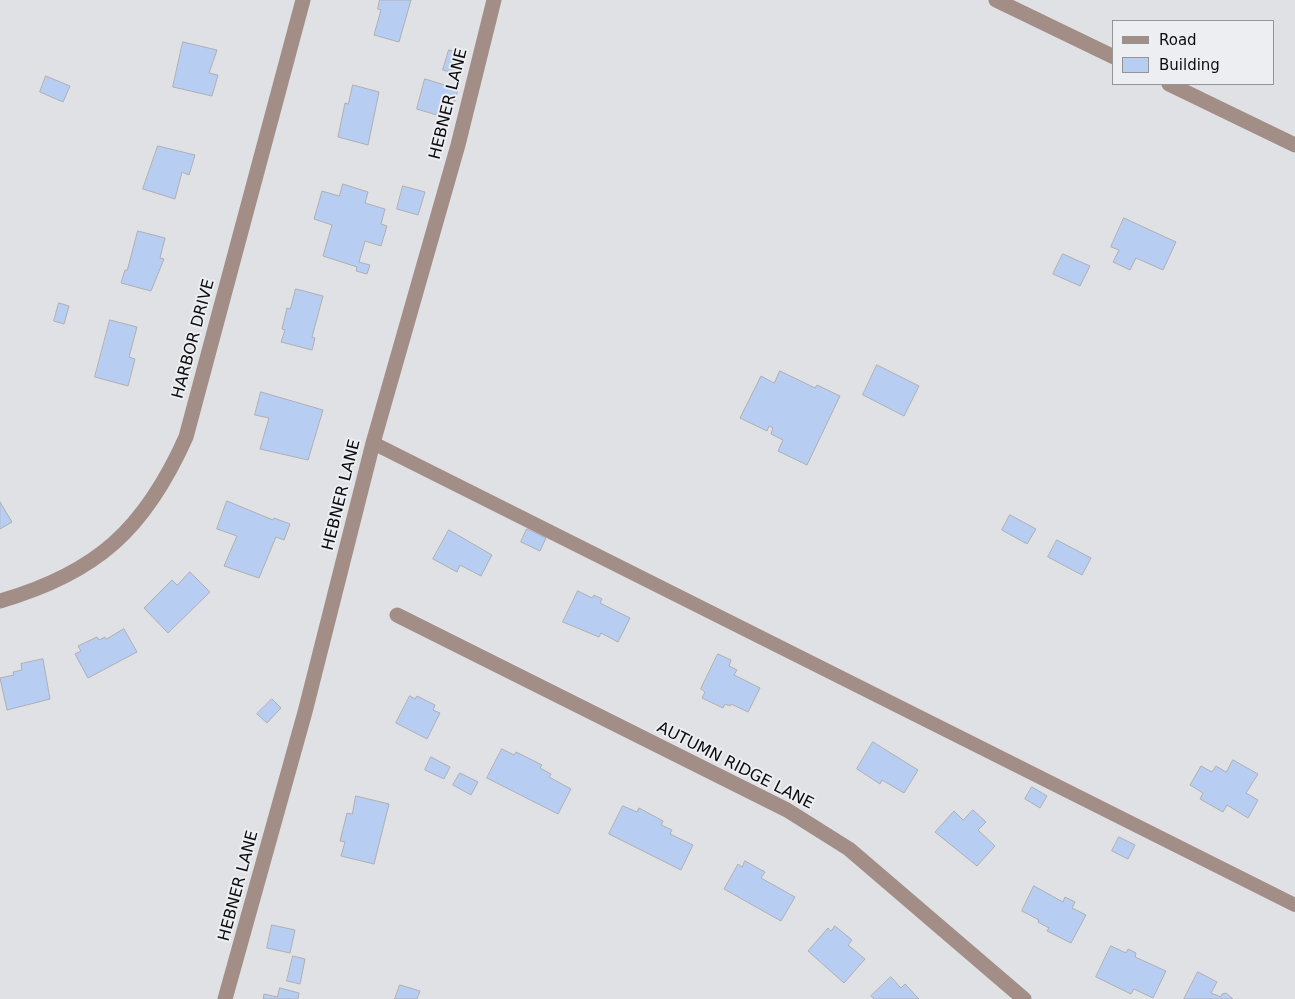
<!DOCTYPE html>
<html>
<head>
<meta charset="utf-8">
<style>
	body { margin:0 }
	#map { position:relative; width:1295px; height:999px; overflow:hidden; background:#dfe1e4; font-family:"DejaVu Sans",sans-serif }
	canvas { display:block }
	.legend { position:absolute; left:1112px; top:20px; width:162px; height:65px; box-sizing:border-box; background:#edeef1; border:1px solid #939496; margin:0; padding:6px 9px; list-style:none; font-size:15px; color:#0b0c0d }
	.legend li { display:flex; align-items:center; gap:10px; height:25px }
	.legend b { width:25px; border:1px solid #939496 }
</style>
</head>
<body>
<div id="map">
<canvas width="1295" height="999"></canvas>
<ul class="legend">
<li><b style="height:6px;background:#a28e87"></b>Road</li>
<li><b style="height:14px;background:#b7cdf2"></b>Building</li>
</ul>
</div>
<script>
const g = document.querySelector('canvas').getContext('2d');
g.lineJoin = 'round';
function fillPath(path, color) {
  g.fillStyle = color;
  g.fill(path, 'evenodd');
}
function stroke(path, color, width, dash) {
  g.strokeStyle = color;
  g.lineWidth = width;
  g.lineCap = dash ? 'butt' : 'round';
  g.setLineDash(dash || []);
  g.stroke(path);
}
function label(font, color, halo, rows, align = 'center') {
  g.font = font + ' "DejaVu Sans",sans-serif';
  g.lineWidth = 4;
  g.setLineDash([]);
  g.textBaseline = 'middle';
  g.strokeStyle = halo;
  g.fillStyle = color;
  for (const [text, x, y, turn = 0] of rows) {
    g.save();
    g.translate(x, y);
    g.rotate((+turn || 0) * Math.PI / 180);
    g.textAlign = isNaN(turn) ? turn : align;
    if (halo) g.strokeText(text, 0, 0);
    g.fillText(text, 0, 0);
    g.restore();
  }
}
const building = new Path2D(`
	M380,0h31l-12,42 -25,-7 7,-25 -3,-1z
	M183,42l34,8 -8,23 9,2 -6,21 -39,-9z
	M449,50l13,3 -6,21 -13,-4z
	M46,76l24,10 -7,16 -23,-10z
	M425,79l33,10 -8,30 -33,-10z
	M353,85l26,7 -11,53 -30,-8 7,-34 3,1z
	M158,146l37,9 -6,20 -7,-3 -7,27 -32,-10z
	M343,184l25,8 -3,11 20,6 -4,15 6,2 -6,20 -16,-5 -6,21 11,3 -3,9 -11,-3 1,-4 -34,-11 9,-31 -18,-6 8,-28 17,5z
	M403,186l22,6 -7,23 -21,-6z
	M1124,218l52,24 -13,28 -27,-12 -6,12 -17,-8 6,-12 -8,-3z
	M138,231l27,7 -5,20 4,1 -13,32 -30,-8 4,-13h2z
	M1063,254l27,12 -10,20 -27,-12z
	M296,289l27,7 -11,41 3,1 -3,12 -31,-8 4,-12 -3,-1 5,-21 3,1z
	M59,303l10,3 -5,18 -10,-3z
	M110,320l27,7 -8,30 6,2 -7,27 -33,-9z
	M877,365l42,21 -15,30 -41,-21z
	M780,371l35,17 2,-3 23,11 -33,69 -29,-14 5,-11 -12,-6 2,-6 -4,-2 -2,5 -27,-13 21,-42 13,7z
	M261,392l62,18 -15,50 -48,-11 9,-31 -14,-3z
	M227,501l46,19 1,-2 16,6 -6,16 -8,-3 -17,41 -35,-12 13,-30 -20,-7z
	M0,502l12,20 -12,7z
	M1010,515l26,14 -9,15 -25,-14z
	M527,529l19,9 -6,13 -19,-9z
	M449,530l43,25 -11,21 -21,-11 -3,7 -24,-13z
	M1057,540l34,18 -9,17 -34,-18z
	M190,572l20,20 -42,41 -24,-25 28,-28 5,5z
	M578,591l14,7 2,-3 8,4 -2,4 30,15 -12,24 -17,-9 -2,4 -36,-15z
	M124,629l13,23 -49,26 -13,-24 6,-3 -3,-5 19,-9 2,3 6,-3 1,2z
	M718,654l13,6 -2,6 8,4 -3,5 26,13 -12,24 -17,-8 -1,2 -5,-2 -2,4 -21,-10 3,-6 -4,-3z
	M43,659l7,40 -43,11 -7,-32 14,-3 -1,-3 9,-2 -1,-6z
	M410,696l5,3 2,-3 18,9 -2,5 7,3 -13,26 -31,-16z
	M272,699l9,9 -14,15 -10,-9z
	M873,742l45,28 -14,23 -22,-13 -2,4 -23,-15z
	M502,749l12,6 2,-3 26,13 -2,3 11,6 -2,3 22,12 -13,25 -71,-36z
	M431,757l19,10 -6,12 -19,-9z
	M1233,760l25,14 -12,19 12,7 -10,18 -21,-13 -4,7 -23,-13 3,-6 -13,-8 11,-19 11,6 4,-6 10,6z
	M460,773l18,9 -7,13 -18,-10z
	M1032,787l15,9 -7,12 -15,-9z
	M356,796l33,8 -15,60 -33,-8 4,-14 -5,-1 7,-28 5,1z
	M623,806l14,6 2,-4 24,13 -2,4 11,5 -2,4 23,11 -12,25 -72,-36z
	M973,810l13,12 -8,8 17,16 -18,20 -42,-34 19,-21 9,9z
	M1119,837l16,8 -7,14 -16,-8z
	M745,861l20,11 -4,6 34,19 -14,24 -57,-32 14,-25 4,3z
	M1034,886l29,16 2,-5 10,5 -3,6 14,7 -15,28 -24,-12 2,-3 -11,-6 1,-2 -17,-9z
	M272,925l23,5 -5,23 -23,-5z
	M835,926l17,14 -4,5 17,14 -21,24 -36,-32 20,-23 3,3z
	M1111,946l15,7 2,-4 8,4 -1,4 31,14 -13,27 -19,-9 -3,5 -35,-17z
	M293,956l12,3 -5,25 -13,-3z
	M1198,972l19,10 -6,11 10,4 1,-3 4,-1 7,6h-49z
	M891,977l10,11 4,-4 14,15h-45l-3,-3z
	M400,985l20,6 -3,8h-22z
	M280,988l19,5 -1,6h-35l1,-5 13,3z`);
fillPath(building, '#b7cdf2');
stroke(building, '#aeafb2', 1);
stroke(new Path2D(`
	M373,443l922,462`), '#a28e87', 14);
stroke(new Path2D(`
	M996,0l118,57
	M1169,84l126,61
	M0,601c97,-28 145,-72 186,-164l117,-437
	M397,615l390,195 62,39 175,150
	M225,999l80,-287 68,-269 85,-298 36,-145`), '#a28e87', 15);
label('16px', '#0b0c0d', '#edeef1', [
	["HEBNER LANE",449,104,-76],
	["HARBOR DRIVE",194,339,-75],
	["HEBNER LANE",342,495,-76],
	["AUTUMN RIDGE LANE",735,766,27],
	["HEBNER LANE",239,886,-75]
]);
</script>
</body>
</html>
